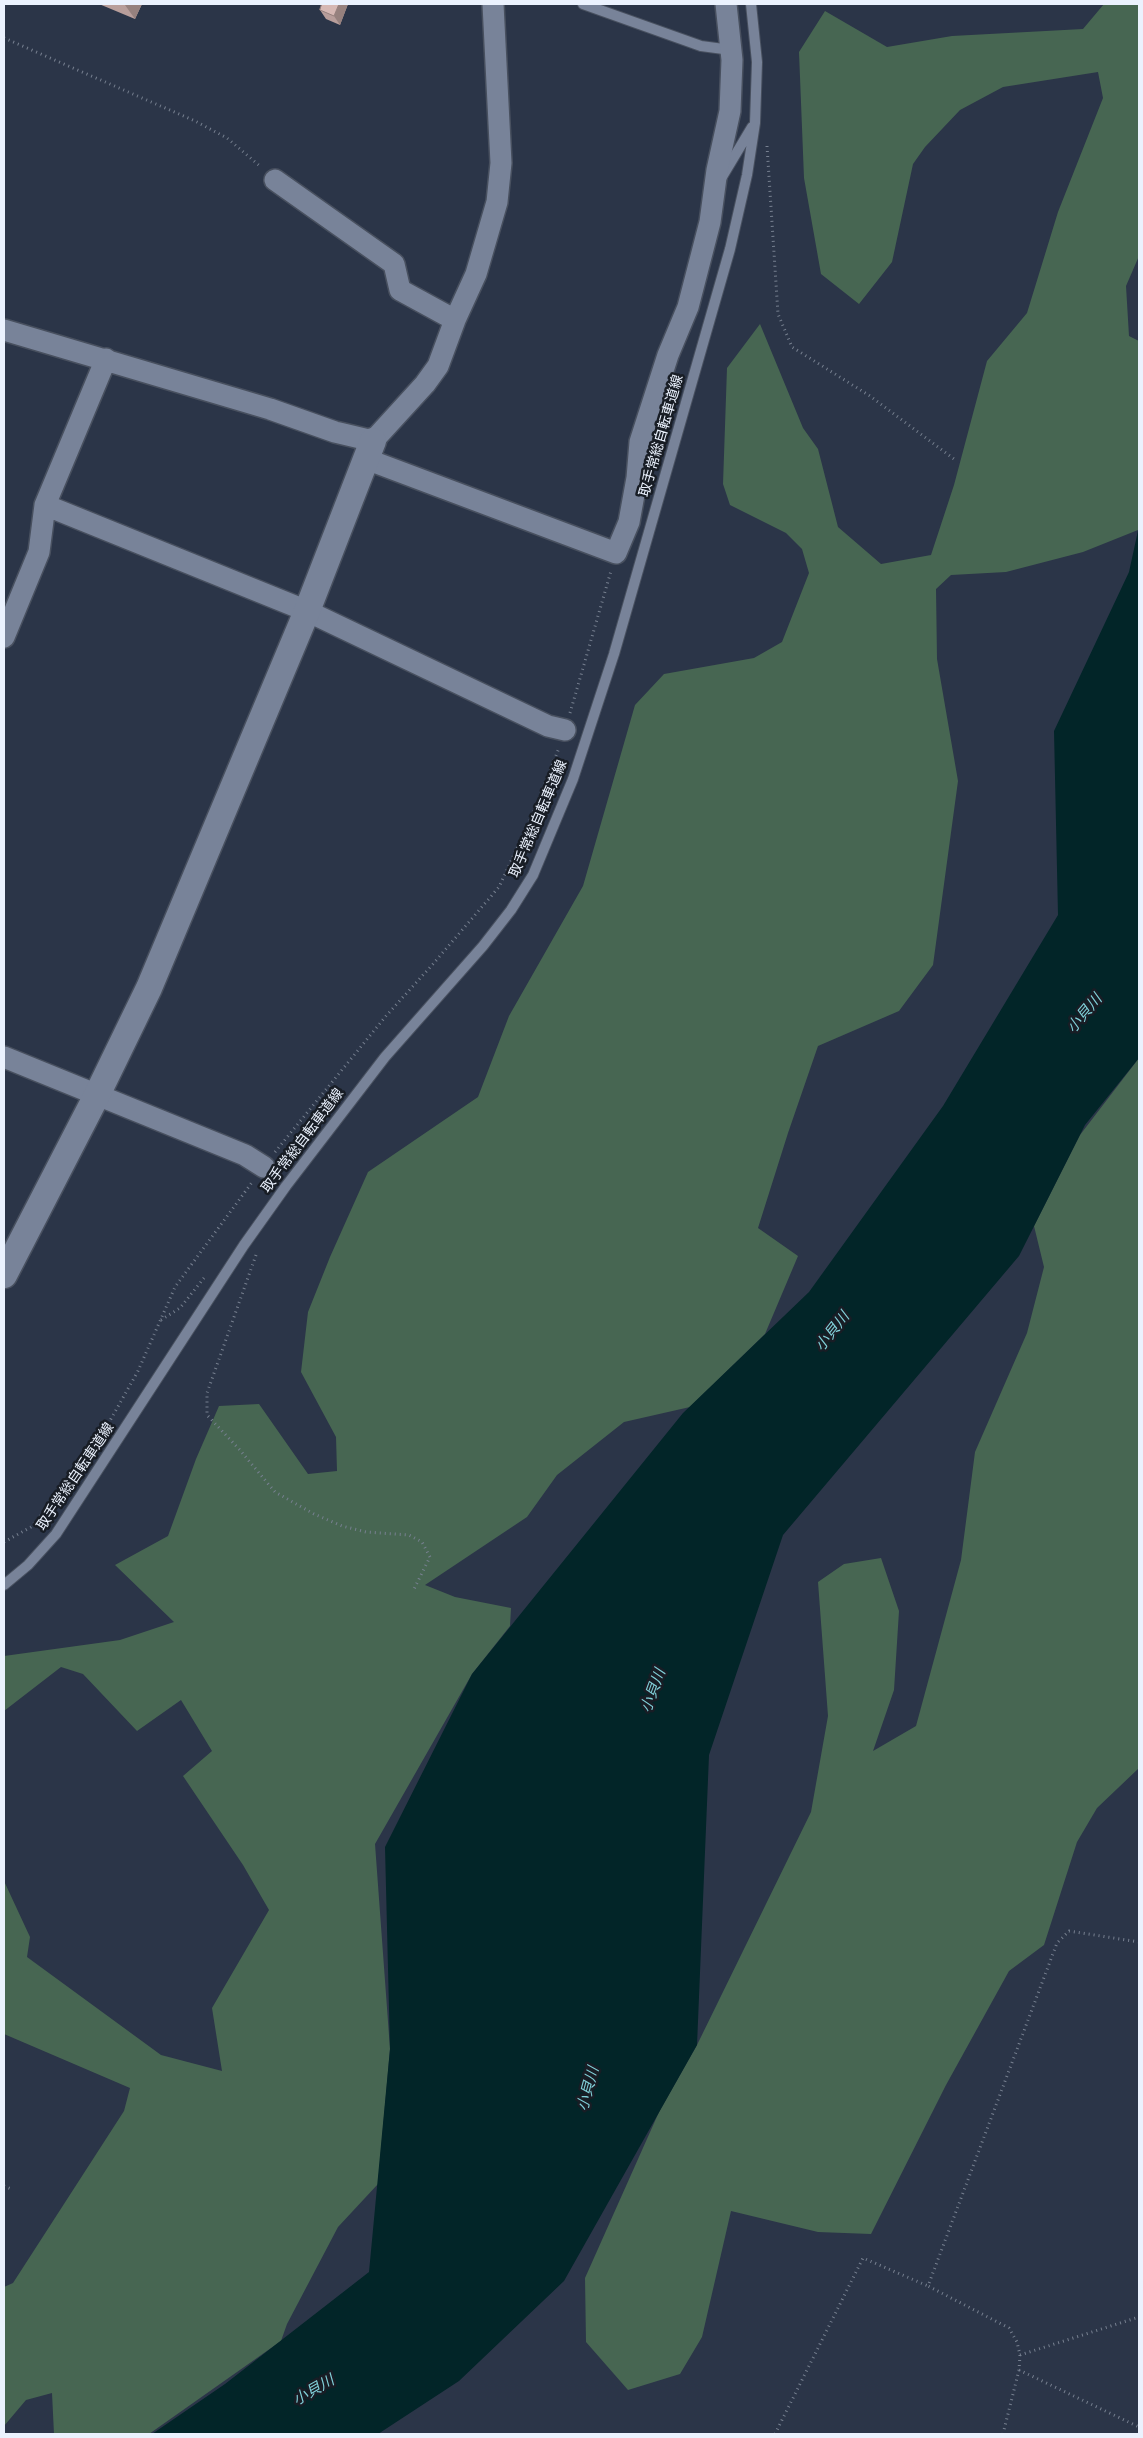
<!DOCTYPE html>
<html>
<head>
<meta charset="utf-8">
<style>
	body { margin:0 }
	#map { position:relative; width:1143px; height:2438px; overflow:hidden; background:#2b3548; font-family:"Roboto Condensed",sans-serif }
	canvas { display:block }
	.frame { position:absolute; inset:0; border:5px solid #ebf2fe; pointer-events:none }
</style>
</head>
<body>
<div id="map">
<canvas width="1143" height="2438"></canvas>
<div class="frame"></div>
</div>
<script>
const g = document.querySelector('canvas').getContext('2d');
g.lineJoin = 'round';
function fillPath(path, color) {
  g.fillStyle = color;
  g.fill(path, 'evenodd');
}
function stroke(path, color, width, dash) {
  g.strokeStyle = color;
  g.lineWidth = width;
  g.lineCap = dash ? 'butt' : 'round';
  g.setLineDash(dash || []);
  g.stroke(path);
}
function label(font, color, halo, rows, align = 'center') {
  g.font = font + ' "Roboto Condensed","Noto Sans JP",sans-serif';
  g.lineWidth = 5;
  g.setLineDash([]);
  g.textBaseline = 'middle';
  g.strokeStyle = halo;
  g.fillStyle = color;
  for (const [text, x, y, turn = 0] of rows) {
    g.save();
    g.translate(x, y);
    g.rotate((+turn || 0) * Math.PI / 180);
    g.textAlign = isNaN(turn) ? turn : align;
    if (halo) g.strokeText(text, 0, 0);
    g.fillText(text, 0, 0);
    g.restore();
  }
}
fillPath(new Path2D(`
	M1104,4h35v252l-13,30 3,50 10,5 -1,189 -55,22 -77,20 -55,3 -15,14 1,70 21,122 -25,184 -34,46 -81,35 -30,87 -30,95 40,28 -33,78 -75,73 -66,15 -67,53 -30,42 -102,68 30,12 56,11 -1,18 -38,48 -97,170 15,205 -12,135 -40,43 -51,97 -6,17 -132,93h-95l-2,-41 -26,7 -22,26v-139l9,-4 111,-172 6,-23 -126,-54v-153l26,56 -3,20 134,98 61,16 -10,-63 57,-98 -26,-45 -60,-89 29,-25 -31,-51 -44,31 -54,-57 -22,-7 -57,44v-55l116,-16 54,-18 -59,-57 53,-29 28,-77 23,-53 40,-2 49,70 29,-3 -1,-34 -35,-65 7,-60 22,-55 38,-85 110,-75 31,-81 74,-130 52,-181 29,-31 90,-16 28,-16 27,-69 -7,-24 -16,-16 -56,-28 -7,-21 4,-116 33,-44 43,104 15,21 20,78 43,37 50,-9 23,-70 33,-124 40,-48 31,-101 45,-114 -5,-26 -95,15 -43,23 -35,37 -12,17 -21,98 -33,42 -38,-30 -17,-96 -5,-126 26,-41 62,36 65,-11 131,-7z
	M1139,1058v710l-42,40 -20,34 -33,103 -35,26 -63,114 -75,149 -53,-2 -87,-21 -29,126 -22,37 -52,16 -42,-48 -1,-64 74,-166 38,-67 114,-233 17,-96 -10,-134 26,-18 37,-6 18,53 -5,79 -21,61 43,-25 45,-166 14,-108 52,-119 17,-66 -10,-41 46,-91z`), '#476652');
fillPath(new Path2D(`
	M1139,526v532l-54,67 -66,131 -236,279 -74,220 -12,290 -133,236 -105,100 -81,53h-226l73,-50 144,-112 21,-223 -5,-202 87,-173 211,-261 126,-121 134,-186 115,-191 -4,-184 75,-159z`), '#022528');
const service = new Path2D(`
	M583,4l118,42 30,4
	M722,177l30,-50
	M4,1585l24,-20 28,-31 188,-289 42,-59 99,-129 98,-111 28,-36 22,-35 40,-96 41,-125 116,-405 17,-74 8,-52 2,-61 -6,-58`);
const minor = new Path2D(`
	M275,180l119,84 6,26 55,30
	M4,330l266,79 65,23 38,9 52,-57 13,-18 17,-46 21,-46 21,-72 4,-39 -8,-159
	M366,459l250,94 13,-31 8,-44 3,-36 28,-87 20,-48 22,-85 7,-52 13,-59 2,-51 -6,-56
	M45,505l262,106 241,115 17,4
	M4,637l35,-85 6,-47 61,-146
	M4,1057l241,98 19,12`);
const tertiary = new Path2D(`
	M4,1275l93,-180 52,-107 158,-377 66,-170`);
stroke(service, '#48505f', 12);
stroke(minor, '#48505f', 24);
stroke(tertiary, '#48505f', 29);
stroke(new Path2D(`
	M4,38l191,83 32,17 34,29
	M767,146l11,168 14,33 78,49 84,63
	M570,713l41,-142
	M275,1152l111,-136 47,-52 66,-77 33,-71 27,-68
	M256,1255l-49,138v22l32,34 36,43 39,22 28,12 24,6 43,3 13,7 8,15 -17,34
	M161,1320l19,-12 24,-30
	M4,1542l27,-15 32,-37 23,-32 21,-32 31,-55 37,-84 78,-106
	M4,2186l7,3
	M1020,2355l119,-38
	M1019,2370l120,57
	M775,2434l88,-176 65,28
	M1003,2434l16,-64 1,-15 -3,-13 -8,-14 -81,-42 129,-343 12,-12 70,11`), '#778090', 3, [1, 4]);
stroke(service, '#788399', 10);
stroke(minor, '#788399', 21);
stroke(tertiary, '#788399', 26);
fillPath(new Path2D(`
	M99,4h43l-7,15z
	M322,4h26l-8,21 -14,-6 -6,-9z`), '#b89e9b');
fillPath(new Path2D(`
	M126,4h16l-7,15 -10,-14z
	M339,4h9l-8,21 -6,-9z`), '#96817e');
const building = new Path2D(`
	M322,4h17l-5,12 -14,-6z`);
fillPath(building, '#d6b8b4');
stroke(building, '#96817e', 1);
label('14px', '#ebf2fe', '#181d25', [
	["取手常総自転車道線",662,436,-74],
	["取手常総自転車道線",539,819,-67],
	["取手常総自転車道線",303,1141,-53],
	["取手常総自転車道線",76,1477,-56]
]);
label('italic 15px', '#81d0d9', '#181d25', [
	["小貝川",1085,1014,-50],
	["小貝川",833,1332,-52],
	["小貝川",654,1691,-70],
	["小貝川",589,2089,-75],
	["小貝川",314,2391,-30]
]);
</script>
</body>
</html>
